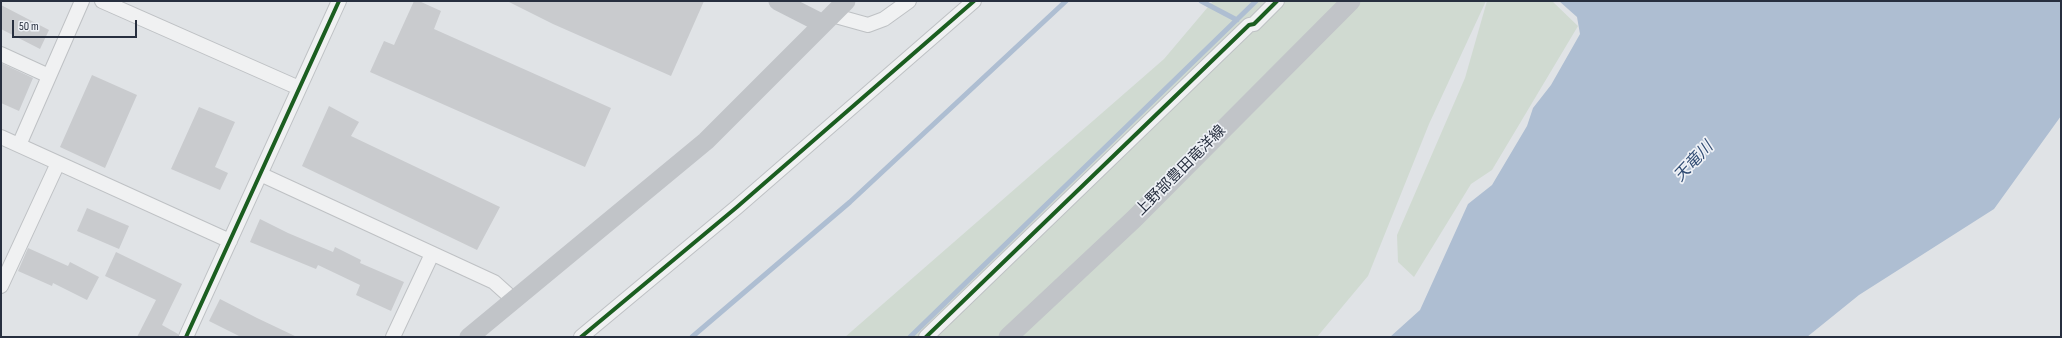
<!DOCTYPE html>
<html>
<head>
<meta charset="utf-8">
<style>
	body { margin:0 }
	#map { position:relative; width:2062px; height:338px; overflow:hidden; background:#e0e3e6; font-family:"Sofia Sans Condensed",sans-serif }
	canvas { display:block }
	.frame { position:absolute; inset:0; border:2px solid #272f3f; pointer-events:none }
	.scale { position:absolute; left:12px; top:20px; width:125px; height:18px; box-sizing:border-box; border:2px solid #272f3f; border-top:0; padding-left:5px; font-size:12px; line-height:14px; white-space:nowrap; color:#272f3f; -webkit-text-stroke:3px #eef1f6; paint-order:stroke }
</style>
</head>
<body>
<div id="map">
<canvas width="2062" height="338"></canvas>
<div class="frame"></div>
<div class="scale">50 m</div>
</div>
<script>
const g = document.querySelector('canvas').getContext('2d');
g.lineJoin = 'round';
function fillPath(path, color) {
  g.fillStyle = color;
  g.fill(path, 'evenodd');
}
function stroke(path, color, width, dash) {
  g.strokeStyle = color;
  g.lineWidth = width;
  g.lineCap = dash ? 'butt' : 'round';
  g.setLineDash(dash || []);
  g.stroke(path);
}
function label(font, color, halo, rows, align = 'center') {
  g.font = font + ' "Sofia Sans Condensed","Noto Sans JP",sans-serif';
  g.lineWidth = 3.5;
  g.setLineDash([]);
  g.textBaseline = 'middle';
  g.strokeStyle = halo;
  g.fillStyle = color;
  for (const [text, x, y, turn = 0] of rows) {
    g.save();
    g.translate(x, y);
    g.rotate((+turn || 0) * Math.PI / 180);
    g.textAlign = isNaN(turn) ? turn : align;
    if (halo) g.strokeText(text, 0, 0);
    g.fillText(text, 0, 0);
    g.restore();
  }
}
fillPath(new Path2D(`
	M1213,1h273l-57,123 -61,152 -51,61h-472l319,-278z
	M1487,1h65l26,25 -86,144 -21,14 -57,93 -16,-15 -1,-27 68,-157z`), '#d0dad1');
fillPath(new Path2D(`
	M1559,1h502v115l-67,93 -135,86 -52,42h-417l30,-27 48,-106 24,-19 35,-59 6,-18 18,-23 29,-51 -3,-17z`), '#aebed2');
stroke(new Path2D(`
	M1201,1l36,19
	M692,337l158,-135 216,-201
	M910,337l346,-336`), '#aebed2', 5);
fillPath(new Path2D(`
	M414,1h5l22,10 -7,18 177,79 -26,59 -215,-95 14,-31 10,4z
	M507,1h197l-33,75 -118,-52z
	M1,5l48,25 -9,19 -39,-20z
	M1,63l32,15 -14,33 -18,-8z
	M92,75l45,20 -32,73 -45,-21z
	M329,106l30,16 -8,14 149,71 -23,43 -175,-84z
	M199,107l36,15 -20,45 13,6 -8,17 -49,-21z
	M87,208l42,18 -10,23 -42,-18z
	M260,219l28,14 45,19 2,-5 26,13 -1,3 44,19 -13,29 -35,-16 4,-10 -42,-20 -2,4 -66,-27z
	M28,248l40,18 2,-4 29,15 -12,23 -34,-17 -1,3 -34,-15z
	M116,252l66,32 -20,41 16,9v3h-41l19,-37 -51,-24z
	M220,299l37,19 40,19h-56l-32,-16z`), '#c9cbce');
const street = new Path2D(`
	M102,1l197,87
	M832,15l36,10 16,-6 25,-18
	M1,54l48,22
	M1,137l229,104
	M19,145l63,-144
	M260,174l234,108 20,18
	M1,286l57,-123
	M186,337l153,-336
	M393,337l39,-83
	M581,337l156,-130 237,-206
	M926,337l323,-312 5,-1 23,-23`);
stroke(street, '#bec1c4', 16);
stroke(street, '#f0f1f2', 14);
stroke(new Path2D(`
	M778,1l45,23
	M469,337l237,-196 140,-140
	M1008,337l126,-118 217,-218`), '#c1c4c8', 19);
stroke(new Path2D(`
	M186,337l153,-336
	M581,337l156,-130 237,-206
	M926,337l323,-312 5,-1 23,-23`), '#1b5e20', 4);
label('15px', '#272f3f', '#eef1f6', [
	["上野部豊田竜洋線",1181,171,-45]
]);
label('italic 16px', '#314c73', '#eef1f6', [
	["天竜川",1694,162,-47]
]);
</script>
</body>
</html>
